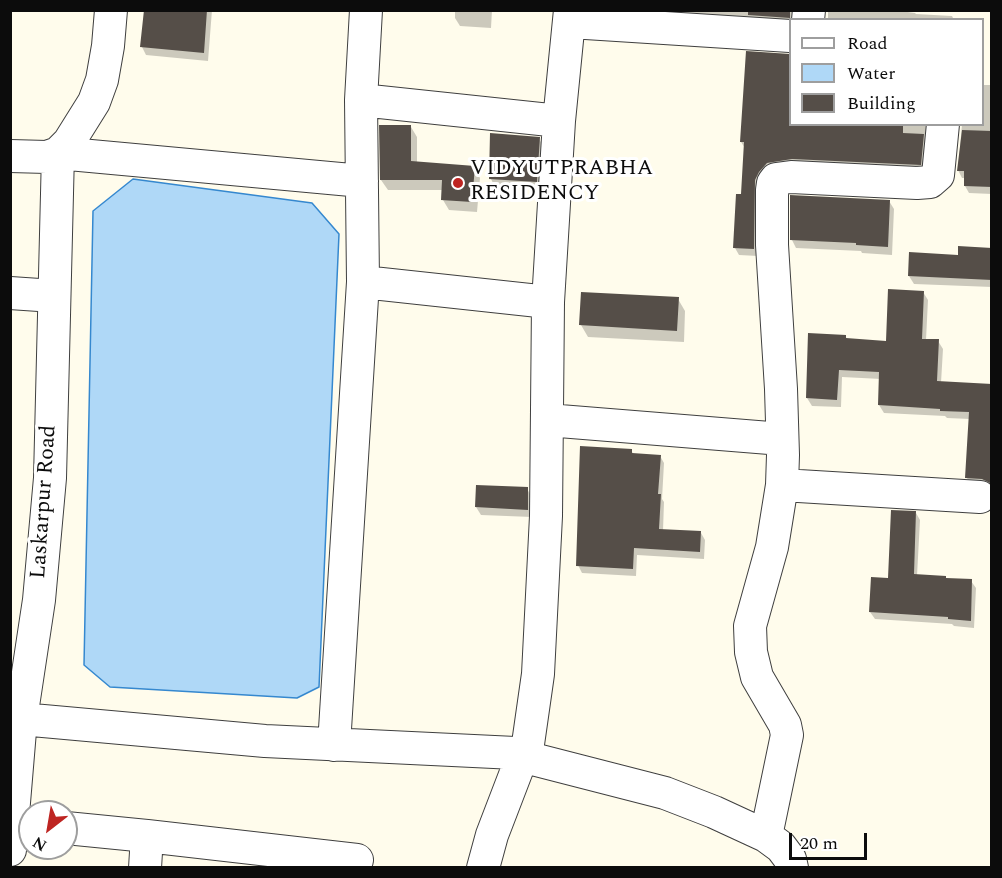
<!DOCTYPE html>
<html>
<head>
<meta charset="utf-8">
<style>
	body { margin:0 }
	#map { position:relative; width:1002px; height:878px; overflow:hidden; background:#fffcec; font-family:Spectral,serif }
	canvas { display:block }
	.frame { position:absolute; inset:0; border:12px solid #0c0c0c; pointer-events:none }
	.legend { position:absolute; left:789px; top:18px; width:195px; height:108px; box-sizing:border-box; background:#fff; border:2px solid #9e9e9e; margin:0; padding:8px 10px; list-style:none; font-size:18px; color:#0c0c0c }
	.legend li { display:flex; align-items:center; gap:12px; height:30px }
	.legend b { width:30px; border:2px solid #9e9e9e }
	.north { position:absolute; left:18px; top:800px; width:60px; height:60px; box-sizing:border-box; background:#fff; border:2px solid #9e9e9e; border-radius:50%; rotate:211deg; font-size:16px; font-weight:700; line-height:24px; text-align:center; color:#0c0c0c }
	.north::after { content:''; display:block; margin:auto; width:21px; height:27px; background:#be2522; clip-path:polygon(50% 0,100% 100%,50% 72%,0 100%) }
	.scale { position:absolute; left:789px; top:833px; width:78px; height:27px; box-sizing:border-box; border:3px solid #0c0c0c; border-top:0; padding-left:8px; font-size:18px; line-height:21px; white-space:nowrap; color:#0c0c0c; -webkit-text-stroke:4px #fff; paint-order:stroke }
</style>
</head>
<body>
<div id="map">
<canvas width="1002" height="878"></canvas>
<div class="frame"></div>
<ul class="legend">
<li><b style="height:8px;background:#fff"></b>Road</li>
<li><b style="height:16px;background:#afd8f7"></b>Water</li>
<li><b style="height:16px;background:#554e48"></b>Building</li>
</ul>
<div class="north">N</div>
<div class="scale">20 m</div>
</div>
<script>
const g = document.querySelector('canvas').getContext('2d');
g.lineJoin = 'round';
function fillPath(path, color) {
  g.fillStyle = color;
  g.fill(path, 'evenodd');
}
function stroke(path, color, width, dash) {
  g.strokeStyle = color;
  g.lineWidth = width;
  g.lineCap = dash ? 'butt' : 'round';
  g.setLineDash(dash || []);
  g.stroke(path);
}
function label(font, color, halo, rows, align = 'center') {
  g.font = font + ' Spectral,serif';
  g.lineWidth = 6;
  g.setLineDash([]);
  g.textBaseline = 'middle';
  g.strokeStyle = halo;
  g.fillStyle = color;
  for (const [text, x, y, turn = 0] of rows) {
    g.save();
    g.translate(x, y);
    g.rotate((+turn || 0) * Math.PI / 180);
    g.textAlign = isNaN(turn) ? turn : align;
    if (halo) g.strokeText(text, 0, 0);
    g.fillText(text, 0, 0);
    g.restore();
  }
}
const water = new Path2D(`
	M133,179l179,24 27,31 -20,453 -22,11 -187,-11 -26,-22 9,-454z`);
fillPath(water, '#afd8f7');
stroke(water, '#3588cf', 1.5);
fillPath(new Path2D(`
	M144,10h68l-4,51 -62,-6 -4,-8 3,-34z
	M455,10h37l-1,18 -31,-2 -5,-8z
	M602,10h195l-3,10h-4v5z
	M828,10h65l22,3 1,1 36,2 2,4h-126z
	M789,55h1v69h141l-7,47 -127,-5 -39,90 -19,-1 -4,-7 8,-52 2,-48 -4,-6z
	M982,85h10v109l-23,-1 -4,-7v-8h-3l-4,-8 4,-46h20z
	M411,127l6,10v26l57,5 6,10 -3,34 -28,-2 -6,-10v-10h-55l-7,-10z
	M539,139l5,8 -3,42 -46,-2 -4,-8z
	M889,201l5,8 -2,46 -30,-2 -1,-2 -65,-3 -4,-8z
	M992,249v38l-78,-3 -5,-8 50,-20z
	M923,292l5,8 -2,40 12,1 5,8 -2,34 51,2v103l-21,-2 -4,-8 3,-59 -23,-1 -2,-2 -61,-3 -5,-8 2,-26 -39,-2 -1,30 -29,-1 -5,-8 39,-61 1,3 40,2z
	M678,299l7,12 -1,31 -96,-5 -7,-12z
	M631,451l3,3 26,2 4,7 -2,36 2,3 -1,29 38,2 4,7 -1,19 -67,-4 -1,21 -54,-3 -4,-8z
	M527,489l5,8v20l-51,-2 -5,-8z
	M916,513l4,7 -3,56 54,5 5,7 -2,40 -20,-2 -2,-2 -77,-5 -5,-7 19,-33z`), '#0003');
fillPath(new Path2D(`
	M144,10h63l-3,43 -64,-6z
	M748,10h42v8l-42,-3z
	M746,51l44,3v70h113v9l21,1 -3,31 -129,-6 -25,4 -8,9 -4,8 -1,69 -21,-1 3,-54h5l3,-52h-4z
	M379,125h32v36l64,5 -3,36 -31,-2 1,-20h-62z
	M962,130l30,1v56l-28,-1v-15h-7z
	M490,133l50,4 -3,45 -48,-3z
	M790,195l100,5 -2,47 -32,-2v-2l-66,-3z
	M958,246l34,2v32l-84,-4 1,-24 49,3z
	M888,289l36,2 -2,48h17l-2,42 55,3v100l-10,-5 -17,-1 4,-66 -29,-1v-2l-62,-4 1,-33 -40,-2 -2,30 -31,-2 2,-65 38,2v3l40,3z
	M581,292l98,5 -2,34 -98,-6z
	M580,446l52,3v4l29,2 -3,39h3l-2,35 42,2 -1,21 -66,-4 -1,21 -57,-3z
	M476,485l52,2v23l-53,-3z
	M891,510l25,1 -2,63 32,2v2l26,1 -1,42 -23,-2v-2l-79,-5 2,-35 17,1z`), '#554e48');
const street = new Path2D(`
	M366,10l-5,90 2,182 185,20
	M808,20l1,-10
	M570,22l220,14
	M361,100l198,21
	M10,156l37,1 11,-4 11,-11 25,-40 8,-22 6,-34 3,-36
	M10,293l44,3
	M547,420l235,19
	M782,485l198,12
	M10,718l255,23 250,12 6,3 -1,6 -28,73 -9,33
	M334,745l29,-463
	M521,756l144,37 49,19 52,24 15,11 9,12 2,9
	M526,758l12,-84 8,-158 2,-214 11,-181 11,-111
	M66,828l81,8
	M766,836l21,-101 -2,-10 -28,-48 -6,-25 -1,-26 22,-79 10,-62 1,-30 -2,-66 -9,-144v-55l1,-7 3,-4 15,-2 126,6 13,-1 8,-7 5,-51
	M10,850l11,-131 18,-119 11,-122 8,-325 304,28
	M145,868l2,-32 210,24`);
stroke(street, '#3f3f3f', 34);
stroke(street, '#fff', 32);
for (const [x, y, r, color] of [
	[458,183,6,"#be2522"]
]) {
  const dot = new Path2D();
  dot.arc(x, y, r, 0, 2 * Math.PI);
  g.fillStyle = color;
  g.fill(dot);
  stroke(dot, '#fff', 2);
}
label('22px', '#0c0c0c', '#fff', [
	["VIDYUTPRABHA",470,170],
	["RESIDENCY",470,195]
], 'left');
label('22px', '#0c0c0c', '#fff', [
	["Laskarpur Road",45,502,-86]
]);
</script>
</body>
</html>
